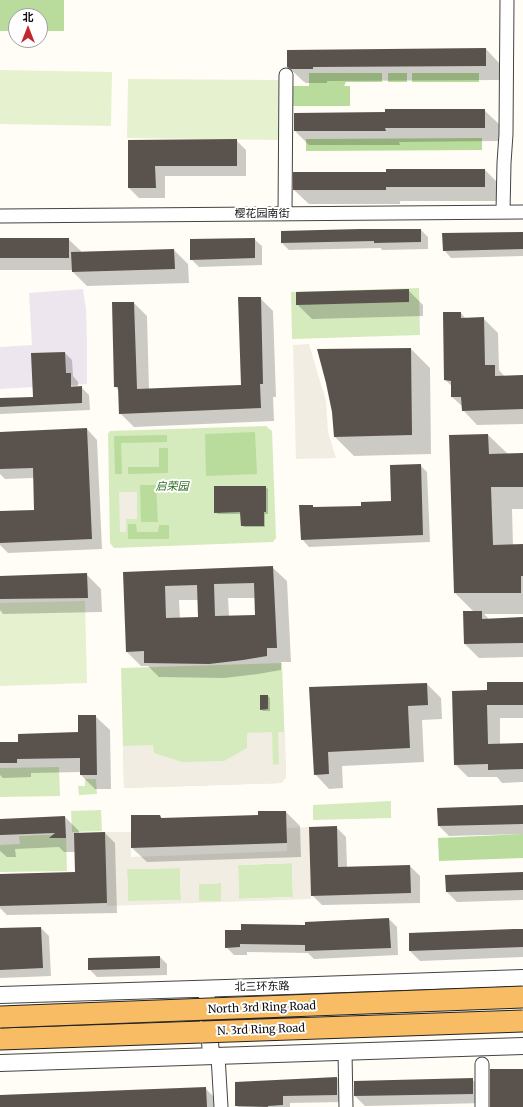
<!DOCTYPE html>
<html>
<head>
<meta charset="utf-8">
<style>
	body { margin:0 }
	#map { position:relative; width:523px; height:1107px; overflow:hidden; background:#fffdf5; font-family:Merriweather,"Noto Sans SC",serif }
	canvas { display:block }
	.north { position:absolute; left:8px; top:8px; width:40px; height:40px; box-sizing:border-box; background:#fff; border:1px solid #a0a0a0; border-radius:50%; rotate:0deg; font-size:11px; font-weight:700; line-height:16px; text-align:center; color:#111 }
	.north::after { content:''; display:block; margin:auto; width:14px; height:18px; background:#c4262e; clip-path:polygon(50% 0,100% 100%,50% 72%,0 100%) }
</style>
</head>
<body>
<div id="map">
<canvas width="523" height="1107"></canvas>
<div class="north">北</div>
</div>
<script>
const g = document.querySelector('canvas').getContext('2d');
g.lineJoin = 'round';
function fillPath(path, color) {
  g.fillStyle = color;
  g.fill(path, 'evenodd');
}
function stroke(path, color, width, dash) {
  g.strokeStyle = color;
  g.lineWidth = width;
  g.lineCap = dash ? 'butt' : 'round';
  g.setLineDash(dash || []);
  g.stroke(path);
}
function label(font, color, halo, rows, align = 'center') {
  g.font = font + ' Merriweather,"Noto Sans SC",serif';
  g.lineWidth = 4;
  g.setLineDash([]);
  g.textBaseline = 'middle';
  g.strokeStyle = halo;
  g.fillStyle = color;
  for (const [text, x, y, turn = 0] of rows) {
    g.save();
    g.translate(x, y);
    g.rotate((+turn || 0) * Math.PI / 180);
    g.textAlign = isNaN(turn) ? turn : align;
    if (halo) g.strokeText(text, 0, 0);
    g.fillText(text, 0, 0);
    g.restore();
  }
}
fillPath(new Path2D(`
	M83,289l3,20 1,34v41l-87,5v-42l32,-2 -3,-52z`), '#eee6ef');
fillPath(new Path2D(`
	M419,288l1,47 -128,4 -1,-47z
	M266,426l6,5 4,107 -3,4 -159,6 -4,-5 -2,-109 2,-3z
	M282,663l4,114 -5,6 -157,5 -3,-120z
	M59,767l1,29 -60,1v-29z
	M85,779h11l1,15 -18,1 -1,-9h7z
	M391,801v17l-78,2v-15z
	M101,810l1,21 -30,1 -1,-21z
	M66,834l1,37 -67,1v-27l20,-1 -1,-8z
	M292,863l1,34 -54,2 -1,-34z
	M180,868l1,32 -53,2 -1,-33z
	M221,883v18h-22v-17z`), '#d5ebbd');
fillPath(new Path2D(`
	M0,0h64v31h-24v-15h-24v15h-16z
	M309,73h73v9h-36l-2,4h6v20h-59v-20h18z
	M388,73h19v9h-19z
	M412,73h67v9h-67z
	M482,138v12l-176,1v-12z
	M255,432l2,42 -51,2 -1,-42z
	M167,435v7l-46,1 1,31h-7l-1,-38z
	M159,448h9v25l-40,1v-7h31z
	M140,485h16l2,37h-17z
	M128,524h8l1,8h21l1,-7h10v14h-41z
	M523,834v24l-84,3 -1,-23z`), '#b9dc9c');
fillPath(new Path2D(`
	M0,70l112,2 -1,54 -111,-2z
	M128,79l151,1v60l-152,-2z
	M85,601l2,82 -87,3v-83z`), '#e6f2cf');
fillPath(new Path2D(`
	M309,344l17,57 2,31 8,26 -40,1 -3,-114z
	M119,492h18v27h-11v13h-6z
	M272,732l1,33 6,-1 -1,-32h7l1,45 -5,6 -157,5 -1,-42 30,-1 1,8 28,9 42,-1 23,-13v-15z
	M309,827l2,72 -204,7 -2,-74h26v25l156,-6v-23zM292,863l1,34 -54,2 -1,-34zM180,868l1,32 -53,1 -1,-32zM221,883v18h-22v-17z`), '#f1ede2');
fillPath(new Path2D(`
	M486,49l14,15v16l-173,1v2h-21l-3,-2 -15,-14z
	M484,110l15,14v17l-100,1 1,3h-91l-14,-14z
	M236,140l10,10v26h-81v22h-26l-10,-10v-47z
	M485,170l14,14v17h-99v3h-91l-15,-14v-17h93z
	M421,230l7,7v12l-46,1 -1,-2 -92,2 -7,-7z
	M523,233v23l-72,2 -7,-8z
	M0,239h68l13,12v2l93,-3 14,14 1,19 -102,3 -14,-14v-2h-73z
	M254,239l8,7v19l-63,2 -8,-8z
	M408,290l15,15v11l-111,3 -15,-15z
	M260,298l13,13 3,86h-3l1,24 -140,6 -14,-14 -1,-22 -4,-5 19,-83 13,13 2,73 93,-3z
	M461,313l5,6 17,-1 15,15 1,37 6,7 18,-1v48l-46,1 -14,-15v-3l-11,-10v-11l-7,-6z
	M411,349l19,19 1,86 -77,2 -19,-19z
	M65,353l7,7 1,16 5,6v5h3l8,8 1,15 -90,4v-15l34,-1z
	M87,429l10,11 5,109 -94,4 -8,-8v-33l35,-1 -1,-33 -29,1 -5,-5v-41z
	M488,435l20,19h15v55h-11l1,37 10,-1v69h-39l5,5 34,-1v39l-44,1 -14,-14 9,-32 -19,-19 -5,-157z
	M420,465l7,7 3,70 -121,5 -7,-8 10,-33 3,2 47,-1 30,-6z
	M265,487l3,2v25h-3v13h-21l-2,-2 -1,-11h-23l-3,-2z
	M272,567l15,14 4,81h-10v8l-23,4 -34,4 -65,-1 -11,-11h-7l-14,-14 -3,-79zM228,598h28v18h-27zM179,600h20v18l-19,1z
	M86,574l15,15 1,23 -99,2 -3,-4v-33z
	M523,683v35h-23v27l23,-1v38l-21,1 -5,-6h-29l-13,-13 33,-73z
	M427,684l14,14 1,21 -20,1 2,42 -82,4 1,22 -14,1 -14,-15 -4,-86z
	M268,696l2,2v13h-7l-2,-2z
	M95,716l15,14 1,59h-16l-14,-14v-3l-50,1v4l-28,1 -3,-3v-32l19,-1 61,-9z
	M523,806v28l-74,2 -10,-10 -1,-17z
	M286,812l14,14 1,31 -154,5 -15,-14 28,-32 3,3 96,-3z
	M65,817l14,14v3l26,-1 10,10 2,70 -110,2 -7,-7v-33l76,-2 -1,-21h-11l-5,-5 -44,2 1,8h-9l-7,-6v-31z
	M336,827l10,10 1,30 63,-1 10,10v27l-98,2 -10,-10z
	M523,873v27l-66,2 -10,-10 -1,-16z
	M389,919l8,8 1,28 -84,4 -6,-6 -61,-1v3h-13l-8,-8 80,-21z
	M41,928l8,8 2,40 -51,2v-49z
	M523,930v27l-103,4 -10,-10z
	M160,957l7,7v11l-70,2 -8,-8z
	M337,1078l7,8v16l-54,1v4h-52l-2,-2z
	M472,1079l10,10 1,14 -118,3 -10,-10v-14z
	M205,1088l10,10 1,9h-216v-11z`), '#0003');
fillPath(new Path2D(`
	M486,48v18l-173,1v2h-22l-4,-2v-17z
	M385,109h100v19h-100l1,3h-92v-18l91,-1z
	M237,139v27h-82l1,22h-28v-48z
	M386,169h99v18h-99v3h-93v-18h93z
	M360,229h61v13l-47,1v-2l-93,2v-12z
	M523,232v17l-80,2 -1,-18z
	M0,238h69v20h-69z
	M255,238v20l-65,2v-21z
	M174,249l1,20 -103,3 -1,-20z
	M409,289v13l-113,3v-13z
	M238,297h23l2,87h-3l1,24 -142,6 -1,-27h-4l-2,-85h22l3,87 75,-3 29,-1z
	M443,312h18v6l23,-1 1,48h10v11l28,-1v34l-61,2 -1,-14h-10v-16l-7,-1z
	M411,348l1,87 -78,2 -2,-25 -6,-29 -9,-34z
	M65,352l1,21h5v14l11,-1v17l-82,4v-9l33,-1 -2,-44z
	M87,428l5,111 -92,4v-32l34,-1 -1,-42 -33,1v-37z
	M488,434l1,20 34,-1v34h-32l2,58 30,-1v32h-2v17h-67l-5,-158z
	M421,464l2,71 -122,5 -2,-35h14v2l48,-1v-4l30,-1 -1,-36z
	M214,486h52v26h-2v14h-23l-1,-14 -26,1z
	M273,566l4,82h-10v8l-24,4 -34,4 -65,-1v-12l-18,1 -3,-80zM254,583l1,32 -40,1 -1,-32zM197,585l1,32 -32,1 -1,-32z
	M87,573l1,25 -88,1v-23z
	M463,611h19v8l41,-2v26l-59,1z
	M487,682h36v23h-36l1,39 35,-1v26l-35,1v-6l-34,1 -2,-74 35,-1z
	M427,683l1,22 -20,1 2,42 -82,4 1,22 -15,1 -5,-88z
	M260,695h8v14l-8,1z
	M78,715h18l1,60h-17v-17l-63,1v4h-17v-21h18v-8l60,-2z
	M523,805v19l-85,2 -1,-18z
	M258,811h28l1,32 -156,5v-33h29l1,3 97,-3z
	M65,816l1,22h-17l6,-5 -55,2v-16z
	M337,826l1,41 72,-2 1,28 -100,3 -2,-69z
	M105,832l2,71 -107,3v-32l75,-2 -1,-39z
	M523,872v18l-77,2 -1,-17z
	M389,918l2,30 -86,3v-6l-65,-1v3l-15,1v-18h16v-6l64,1v-3z
	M41,927l2,41 -43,2v-42z
	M514,929h9v18l-114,4v-18z
	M160,956v12l-72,2v-12z
	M490,1069h33v38h-33z
	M337,1077v18l-54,1v9l-15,1v1l-33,-1v-24z
	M473,1078v16l-119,2v-15z
	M206,1087l1,20h-207v-12z`), '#5a524d');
const minor = new Path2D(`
	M503,212l1,-49 2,-29 1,-134
	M285,214l1,-139
	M0,216l523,-4
	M345,1052l1,55
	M218,1056l3,51
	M482,1064v43`);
const tertiary = new Path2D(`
	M0,995c174,-6 349,-10 523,-17
	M207,998l4,58
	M0,1063l523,-17`);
const trunk = new Path2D(`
	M0,1039l202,-7`);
stroke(minor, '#444', 15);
stroke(tertiary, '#444', 18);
stroke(trunk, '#222', 23);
stroke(minor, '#fff', 13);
stroke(tertiary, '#fff', 16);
stroke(trunk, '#f7bc64', 21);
const trunkBridge = new Path2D(`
	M0,1017l523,-20
	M202,1032l321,-11`);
stroke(trunkBridge, '#222', 23, []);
stroke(trunkBridge, '#f7bc64', 21);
label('11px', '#111', '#fff', [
	["樱花园南街",262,214],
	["北三环东路",262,987,-1],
	["North 3rd Ring Road",262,1008,-2],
	["N. 3rd Ring Road",261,1030,-2]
]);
label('italic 11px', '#2f6b1f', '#fff', [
	["启荣园",172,487]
]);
</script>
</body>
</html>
